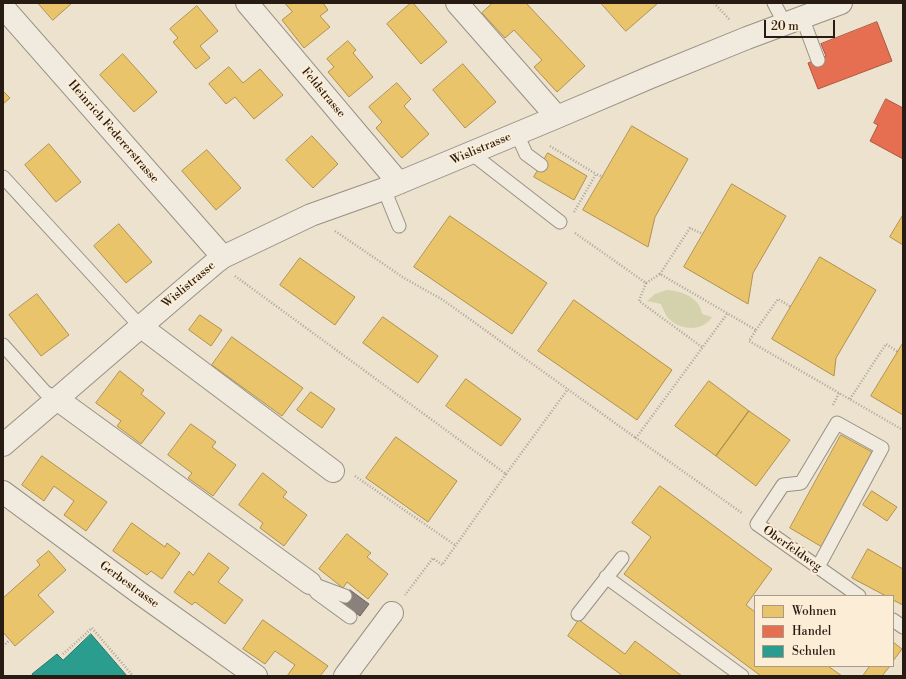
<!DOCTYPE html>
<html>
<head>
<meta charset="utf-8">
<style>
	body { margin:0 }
	#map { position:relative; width:906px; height:679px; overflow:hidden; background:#ede2cd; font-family:"Libre Bodoni",serif }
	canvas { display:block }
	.frame { position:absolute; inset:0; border:4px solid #281b14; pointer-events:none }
	.legend { position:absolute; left:754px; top:595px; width:140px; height:72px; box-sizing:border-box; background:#fceed6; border:1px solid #a79a88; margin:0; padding:5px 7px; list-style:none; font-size:12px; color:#281b14 }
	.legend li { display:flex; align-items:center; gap:8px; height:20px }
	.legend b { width:20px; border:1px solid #a79a88 }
	.scale { position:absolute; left:764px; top:20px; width:71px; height:18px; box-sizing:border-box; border:2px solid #281b14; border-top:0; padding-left:5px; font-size:12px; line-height:14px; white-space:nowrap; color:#281b14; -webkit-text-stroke:3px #fceed6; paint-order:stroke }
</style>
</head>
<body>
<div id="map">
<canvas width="906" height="679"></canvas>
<div class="frame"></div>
<ul class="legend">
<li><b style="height:11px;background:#e9c46a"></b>Wohnen</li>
<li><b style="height:11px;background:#e76f51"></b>Handel</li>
<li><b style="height:11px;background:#2a9d8f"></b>Schulen</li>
</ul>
<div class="scale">20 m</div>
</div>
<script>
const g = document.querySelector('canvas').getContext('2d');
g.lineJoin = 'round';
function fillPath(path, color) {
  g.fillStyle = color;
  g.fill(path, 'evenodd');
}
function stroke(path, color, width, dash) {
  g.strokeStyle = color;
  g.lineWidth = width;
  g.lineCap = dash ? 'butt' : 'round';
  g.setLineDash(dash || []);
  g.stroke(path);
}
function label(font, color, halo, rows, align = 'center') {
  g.font = font + ' "Libre Bodoni",serif';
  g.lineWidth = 4;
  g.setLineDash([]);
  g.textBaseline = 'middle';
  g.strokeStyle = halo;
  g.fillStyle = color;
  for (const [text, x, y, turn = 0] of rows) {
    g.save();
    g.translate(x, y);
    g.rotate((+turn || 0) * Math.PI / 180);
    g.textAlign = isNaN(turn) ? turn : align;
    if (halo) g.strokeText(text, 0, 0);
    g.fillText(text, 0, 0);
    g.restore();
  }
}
fillPath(new Path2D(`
	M667,290c14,1 33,7 35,24l10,3c-10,15 -31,14 -44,1 -3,-4 -5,-9 -7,-14l-14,-3 8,-7z`), '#d4d2ac');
const homes = new Path2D(`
	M38,3h34l-19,17z
	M285,3h38l5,7 -8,6 10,11 -26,21 -22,-28 10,-8z
	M411,3h2l34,39 -26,22 -34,-40z
	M493,3h33l59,63 -28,26 -23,-25 8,-7 -28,-30 -9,8 -23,-25z
	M601,3h57l-32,28z
	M197,6l21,25 -18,15 10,12 -14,11 -23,-27 5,-4 -8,-9z
	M348,41l8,9 -3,3 20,24 -24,20 -21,-25 6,-5 -7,-8z
	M123,54l34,38 -23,20 -34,-37z
	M463,64l33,38 -31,26 -32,-38z
	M229,67l14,16 17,-14 23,26 -29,24 -19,-22 -9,7 -17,-20z
	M397,83l14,16 -7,7 25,28 -27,24 -26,-30 6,-6 -13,-15z
	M3,91l7,7 -7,6z
	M632,126l56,33 -33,58 -7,30 -65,-37z
	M312,136l26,28 -25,24 -27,-28z
	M49,144l32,38 -25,20 -31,-37z
	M207,150l34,38 -25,22 -34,-39z
	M548,153l39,23 -13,24 -40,-23z
	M732,184l54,32 -33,57 -5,31 -64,-37z
	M903,215v30l-13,-8z
	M450,216l97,67 -35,51 -98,-67z
	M119,224l33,38 -26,21 -32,-37z
	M820,257l56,33 -40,68 -2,18 -62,-37z
	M300,258l55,39 -20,28 -55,-40z
	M37,294l32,41 -28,21 -32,-41z
	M574,300l98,70 -35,50 -99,-69z
	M200,315l22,15 -11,16 -22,-16z
	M383,317l55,39 -20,27 -55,-40z
	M232,337l71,51 -21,28 -70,-51z
	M903,343v72l-32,-19z
	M120,371l24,19 -3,4 24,19 -24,31 -24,-18 4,-5 -25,-18z
	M466,379l55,40 -20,27 -55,-40z
	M709,381l40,30 -33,45 -41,-30z
	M311,392l24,17 -13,19 -25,-18z
	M749,411l41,29 -34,46 -40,-30z
	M191,424l25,18 -4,5 24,18 -23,31 -25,-18 4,-5 -24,-18z
	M841,435l31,17 -50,95 -32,-19z
	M396,437l61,44 -29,41 -62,-44z
	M42,456l65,46 -21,29 -22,-16 10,-14 -20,-15 -10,15 -22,-16z
	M263,473l24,19 -4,5 24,18 -23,31 -24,-18 3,-5 -24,-18z
	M660,486l112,83 -26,36 9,7v54h73l14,10h-81l-137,-102 27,-37 -19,-14z
	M872,491l25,16 -10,14 -24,-16z
	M132,523l33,24 2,-4 13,10 -18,26 -11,-8 -4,4 -34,-24z
	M347,534l24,19 -4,4 21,17 -20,25 -21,-17 -4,6 -24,-19z
	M868,549l35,20v36l-10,-5v-4h-7l-34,-18z
	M49,551l17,19 -28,25 16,17 -39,34 -12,-14v-34l37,-33 -3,-4z
	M209,553l20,15 -11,14 25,18 -18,24 -30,-22 -3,3 -18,-13 15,-21 4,4z
	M263,620l65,46 -8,10h-33l8,-11 -20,-14 -10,13 -22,-15z
	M579,620l46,34 10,-13 47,35h-59l-55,-40z
	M893,642l9,7 -9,12z
	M870,666h20l-8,10h-19z`);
fillPath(homes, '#e9c46a');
stroke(homes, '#af9150', 1);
const shops = new Path2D(`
	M877,22l15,39 -74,28 -10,-26 18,-7 -5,-12z
	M886,99l17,9v51l-33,-18 8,-16 -4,-2z`);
fillPath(shops, '#e76f51');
stroke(shops, '#ae563f', 1);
const schools = new Path2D(`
	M91,634l36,42h-94l-1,-2 25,-20 6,6z`);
fillPath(schools, '#2a9d8f');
stroke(schools, '#29766a', 1);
const industry = new Path2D(`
	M350,590l19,14 -9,12 -19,-14z`);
fillPath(industry, '#8a817c');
stroke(industry, '#6d625d', 1);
const service = new Path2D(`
	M774,3l11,21
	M802,17l16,43
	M517,134l9,20 15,11
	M471,153l89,69
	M3,177l137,149
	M384,189l15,37
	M3,345l42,47 12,7
	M818,567l64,-119 -45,-25 -36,60 -18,2 -26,39 102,72
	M606,577l136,99
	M310,583l7,10 33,24
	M310,583l35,13
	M578,614l44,-56
	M893,620l10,7`);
const minor = new Path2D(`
	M247,3l152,180
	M457,3l100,114
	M3,7l220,250
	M140,326l193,145
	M57,399l253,184
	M3,445c71,-60 141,-122 212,-182l8,-6 88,-42 73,-26 173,-72 94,-40 96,-39 94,-35
	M3,492l138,102 115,82
	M345,676l47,-63`);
stroke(service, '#989184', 15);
stroke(minor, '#989184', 24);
stroke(new Path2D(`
	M714,3l16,17
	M550,146l46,28
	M574,212l22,-38 7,3
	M335,231l69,47 39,22 193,138
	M575,233l71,50 14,-9 96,56 -7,11 154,89
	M660,274l30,-46 13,6
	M235,276l271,198 -64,91 -9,-7 -28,37
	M646,283l-7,18 63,46
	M727,314l-91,124 106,75
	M756,330l22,-31 13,8
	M850,399l36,-55 12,8
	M833,405l6,-12
	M506,474l62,-85
	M355,476l100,69
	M3,646l7,-6
	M63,654l29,-26 41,48`), '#a9a39b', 2.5, [1, 2]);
stroke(service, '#f0eadf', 13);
stroke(minor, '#f0eadf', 22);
label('12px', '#281b14', '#fceed6', [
	["Feldstrasse",323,93,50],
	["Heinrich Federerstrasse",113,132,49],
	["Wislistrasse",481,149,-23],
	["Wislistrasse",189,285,-40],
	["Oberfeldweg",792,549,35],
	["Gerbestrasse",129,585,36]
]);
</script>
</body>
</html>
